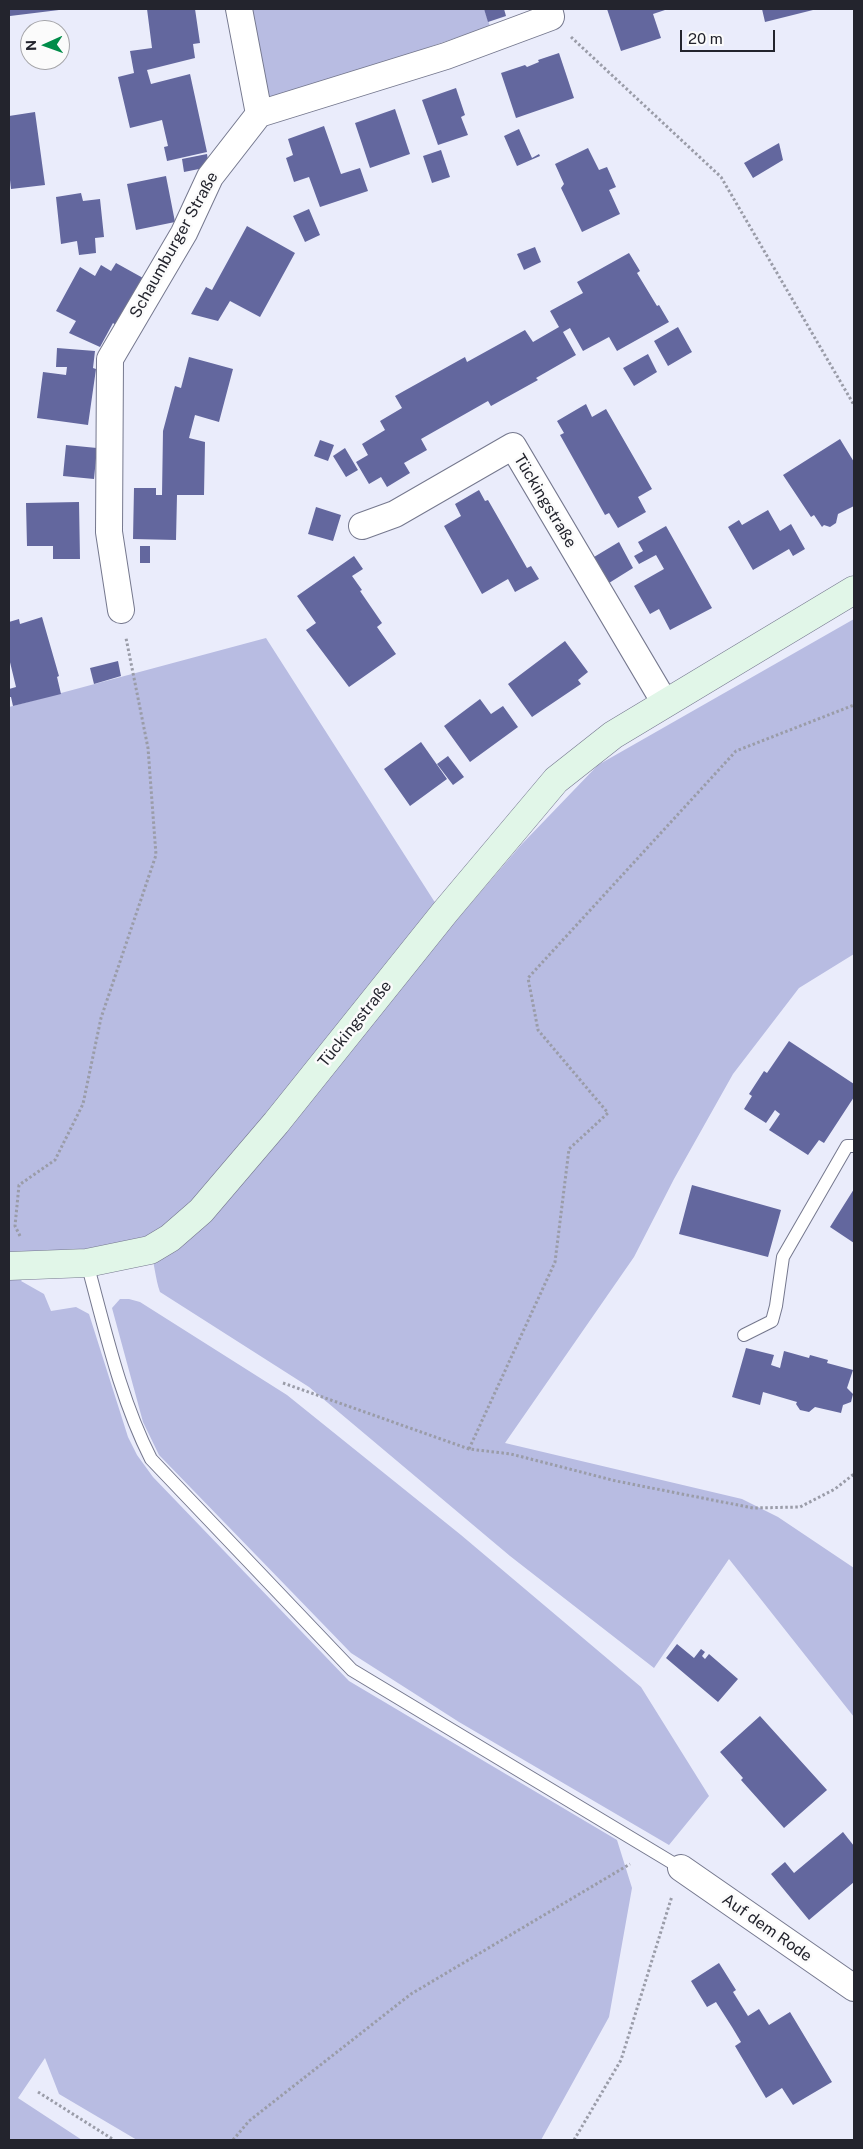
<!DOCTYPE html>
<html>
<head>
<meta charset="utf-8">
<style>
	body { margin:0 }
	#map { position:relative; width:863px; height:2149px; overflow:hidden; background:#eaecfb; font-family:"Public Sans",sans-serif }
	canvas { display:block }
	.frame { position:absolute; inset:0; border:10px solid #23242d; pointer-events:none }
	.north { position:absolute; left:20px; top:20px; width:50px; height:50px; box-sizing:border-box; background:#fbfbfb; border:1px solid #a5a5a9; border-radius:50%; rotate:268deg; font-size:14px; font-weight:700; line-height:20px; text-align:center; color:#23242d }
	.north::after { content:''; display:block; margin:auto; width:18px; height:22px; background:#008c49; clip-path:polygon(50% 0,100% 100%,50% 72%,0 100%) }
	.scale { position:absolute; left:680px; top:30px; width:95px; height:22px; box-sizing:border-box; border:2px solid #23242d; border-top:0; padding-left:6px; font-size:15px; line-height:18px; white-space:nowrap; color:#23242d; -webkit-text-stroke:4px #fbfbfb; paint-order:stroke }
</style>
</head>
<body>
<div id="map">
<canvas width="863" height="2149"></canvas>
<div class="frame"></div>
<div class="north">N</div>
<div class="scale">20 m</div>
</div>
<script>
const g = document.querySelector('canvas').getContext('2d');
g.lineJoin = 'round';
function fillPath(path, color) {
  g.fillStyle = color;
  g.fill(path, 'evenodd');
}
function stroke(path, color, width, dash) {
  g.strokeStyle = color;
  g.lineWidth = width;
  g.lineCap = dash ? 'butt' : 'round';
  g.setLineDash(dash || []);
  g.stroke(path);
}
function label(font, color, halo, rows, align = 'center') {
  g.font = font + ' "Public Sans",sans-serif';
  g.lineWidth = 5;
  g.setLineDash([]);
  g.textBaseline = 'middle';
  g.strokeStyle = halo;
  g.fillStyle = color;
  for (const [text, x, y, turn = 0] of rows) {
    g.save();
    g.translate(x, y);
    g.rotate((+turn || 0) * Math.PI / 180);
    g.textAlign = isNaN(turn) ? turn : align;
    if (halo) g.strokeText(text, 0, 0);
    g.fillText(text, 0, 0);
    g.restore();
  }
}
fillPath(new Path2D(`
	M247,9h237l6,17 -220,76z
	M854,619v335l-55,34 -66,86 -59,105 -40,78 -129,186 237,56 36,18 76,51v149l-125,-158 -75,109 -144,-112 -201,-169 -149,-95c-5,-14 -5,-28 -10,-41l-116,15 -13,15 23,13 7,17 25,-4 13,7 39,123 9,18 16,22 196,204 268,159 15,48 -23,129 -68,123h-404l-78,-46 -14,-36 -27,40 64,42h-73v-1433l257,-69 168,263 20,22 67,-78 77,-80z
	M120,1299h9l11,3 147,93 174,140 180,152 68,109 -40,49 -210,-123 -108,-69 -192,-198 -16,-33 -31,-114z`), '#b8bce2');
fillPath(new Path2D(`
	M9,9h50v1l-49,6z
	M147,9h48l5,34 -7,1 2,14 -48,12 4,14 39,-10 17,78 -40,9 -3,-14 4,-1 -6,-26 -32,8 -12,-51 16,-4 -4,-22 22,-3z
	M484,9h20l2,7 -18,6z
	M607,9h61l-15,5 8,24 -40,13z
	M762,9h55l-52,13z
	M559,53l15,45 -58,20 -15,-45 24,-8 2,2 12,-5 -1,-2z
	M456,88l9,27 -4,2 7,18 -30,10 -16,-45z
	M395,109l15,45 -40,14 -15,-45z
	M35,112l10,73 -34,4 -2,-18v-55z
	M324,126l17,48 19,-6 8,23 -48,16 -11,-30 -15,5 -8,-24 7,-3 -5,-16z
	M519,129l13,29 7,-4 1,2 -23,10 -13,-30z
	M779,143l4,17 -30,18 -9,-15z
	M588,148l11,22 8,-3 9,20 -7,3 11,24 -38,18 -21,-44 3,-4 -9,-20z
	M441,150l9,27 -18,6 -9,-27z
	M207,154l2,13 -25,5 -2,-13z
	M166,176l9,46 -39,8 -9,-46z
	M81,193l2,8 17,-2 4,38 -9,1 1,15 -17,2 -2,-14 -16,3 -5,-47z
	M309,209l11,26 -15,7 -12,-26z
	M247,226l48,27 -35,64 -30,-16 -12,20 -27,-7 15,-27 6,3z
	M535,247l6,15 -17,8 -7,-16z
	M629,253l11,18 -3,2 20,33 2,-1 10,17 -52,29 -8,-14 -26,14 -13,-23 -7,4 13,23 -40,23 2,2 -47,26 -3,-5 -67,38 6,11 -23,13 6,10 -23,14 -6,-10 -12,7 -13,-22 12,-7 -6,-11 23,-14 -5,-9 22,-13 -7,-12 70,-39 2,5 58,-32 8,12 26,-15 -9,-16 33,-18 -6,-11z
	M116,263l27,15 -26,48 -4,-3 -13,24 -31,-14 7,-12 -20,-10 24,-44 15,9 6,-11 10,6z
	M678,327l14,25 -24,14 -14,-25z
	M57,348l38,3 -2,17 3,1 -8,56 -51,-7 6,-46 23,3 1,-8h-11z
	M648,354l9,18 -23,14 -11,-18z
	M189,357l44,12 -14,53 -24,-7 -6,23 16,4 -1,53h-27l-1,45 -43,-1 1,-51h22v7h6l1,-64 12,-45 6,2z
	M586,404l6,13 14,-8 46,80 -14,8 8,15 -28,16 -9,-15 -4,2 -45,-80 4,-2 -7,-12z
	M840,439l14,23v44l-16,8 -2,9 -6,4 -6,-2 -2,2 -8,-12 -3,2 -28,-42z
	M320,440l14,5 -6,16 -14,-5z
	M66,445l31,3 -3,31 -31,-3z
	M345,448l13,22 -12,7 -13,-21z
	M479,490l6,11 3,-1 39,68 4,-2 8,13 -24,13 -7,-13 -26,15 -38,-68 17,-10 -6,-12z
	M79,502l1,57h-27v-13h-26l-1,-43z
	M316,507l25,8 -8,26 -25,-7z
	M768,510l12,21 11,-7 14,25 -12,7 -4,-7 -36,21 -25,-43 11,-7 3,5z
	M666,526l46,82 -42,22 -11,-21 -9,5 -16,-28 30,-17 -8,-14 -17,9 -5,-8 9,-5 -5,-9z
	M619,542l14,26 -24,15 -15,-26z
	M140,546h10v17h-10z
	M354,556l9,13 -11,7 10,14 -2,1 22,32 -5,4 19,27 -47,33 -43,-57 10,-7 -19,-27z
	M42,617l17,59 -2,1 4,17 -48,12 -2,-9h-2v-8l7,-2 -7,-29v-36l10,-3 1,5z
	M565,641l23,31 -10,8 3,4 -49,33 -24,-33z
	M118,661l3,15 -27,8 -4,-16z
	M480,699l11,15 12,-8 15,21 -48,35 -26,-36z
	M421,742l26,37 -37,27 -26,-37z
	M448,756l16,21 -11,8 -16,-21z
	M789,1041l65,43v13l-30,46 -5,-3 -11,15 -39,-25 11,-16 -5,-4 -9,13 -22,-14 8,-13 -3,-2 15,-23 3,2z
	M692,1185l89,25 -13,47 -89,-23z
	M854,1189v54l-24,-16z
	M746,1348l28,7 -3,10 9,3 4,-17 25,7 1,-3 18,5 -1,3 26,7 -6,18 6,6 -2,8 -8,3 -2,8 -26,-6 -6,5 -9,-2 -4,-6 1,-2 -34,-10 -3,13 -28,-8z
	M677,1644l17,14 7,-9 4,3 -3,4 3,3 4,-5 29,25 -20,23 -52,-44z
	M760,1716l67,74 -43,38 -43,-48 2,-2 -23,-26z
	M843,1832l11,14v36l-45,38 -38,-46 14,-12 9,11z
	M719,1963l17,27 -3,2 15,24 11,-7 10,16 21,-13 42,70 -39,23 -11,-17 -16,10 -31,-52 6,-4 -9,-15 -16,-25 -9,5 -16,-26z`), '#63679e');
const lane = new Path2D(`
	M87,1263c18,66 33,135 64,196l201,211 329,198
	M744,1335l28,-14 4,-15 7,-49 64,-111h7`);
const street = new Path2D(`
	M239,9l20,105
	M362,526l33,-12 118,-68 152,257
	M121,610l-12,-78 1,-173 74,-126 26,-56 49,-63 187,-58 105,-39 -2,-8
	M681,1868l173,120`);
const secondary = new Path2D(`
	M9,1266l78,-3 63,-13 20,-12 31,-27 75,-88 169,-211 111,-132 57,-45 241,-145`);
stroke(lane, '#75788e', 14);
stroke(street, '#75788e', 28);
stroke(secondary, '#75788e', 29);
stroke(new Path2D(`
	M571,37l150,140 133,228
	M20,1236l-5,-10 4,-41 36,-25 28,-56 18,-86 55,-163 -8,-107 -22,-110
	M283,1383l186,66 42,5 105,27 137,27 47,-1 35,-18 19,-15
	M469,1449l86,-187 14,-113 39,-36 -70,-83 -10,-52 208,-227 118,-46
	M38,2092l76,48
	M233,2140l16,-19 162,-127 219,-130
	M574,2140l47,-80 51,-164`), '#9a9ca8', 3, [2.5, 2.5]);
stroke(lane, '#fff', 12);
stroke(street, '#fff', 26);
stroke(secondary, '#e1f6e8', 28);
label('16px', '#23242d', '#fbfbfb', [
	["Schaumburger Straße",174,245,-61],
	["Tückingstraße",545,501,59],
	["Tückingstraße",355,1024,-51],
	["Auf dem Rode",767,1928,35]
]);
</script>
</body>
</html>
